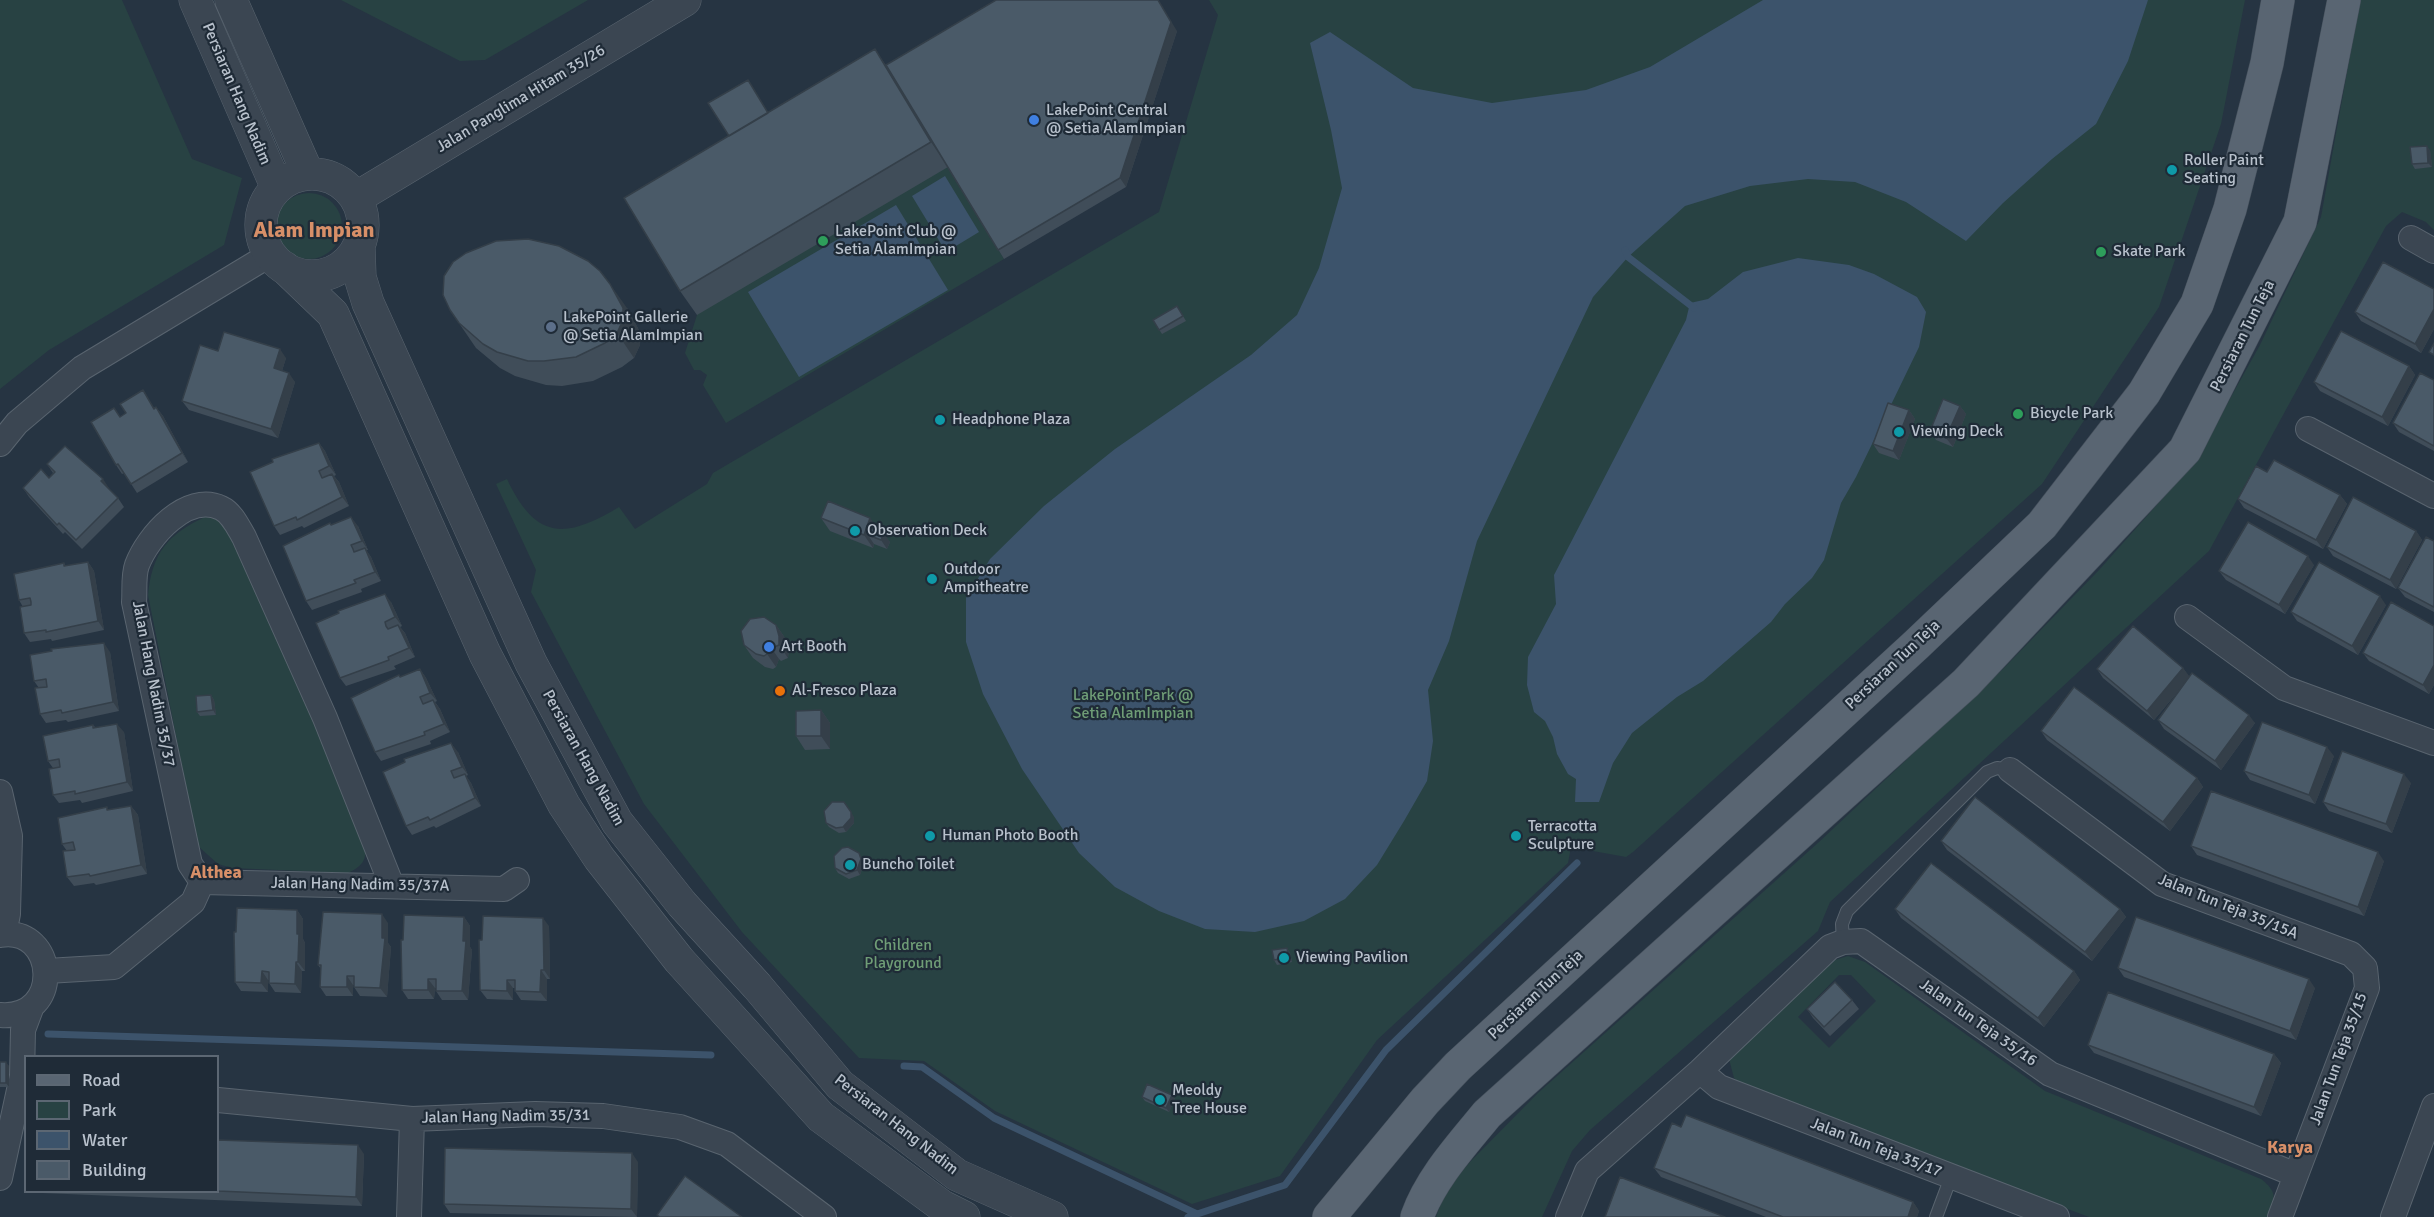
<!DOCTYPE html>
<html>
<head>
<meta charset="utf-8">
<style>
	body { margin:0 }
	#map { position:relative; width:2434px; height:1217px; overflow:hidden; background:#263442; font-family:Signika,sans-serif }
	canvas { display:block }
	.legend { position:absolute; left:24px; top:1055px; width:195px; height:138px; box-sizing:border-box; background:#1f2b37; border:2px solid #5c6773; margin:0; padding:8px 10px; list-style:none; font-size:18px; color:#b8c1cc }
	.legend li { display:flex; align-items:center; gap:12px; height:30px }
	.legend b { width:30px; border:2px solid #5c6773 }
</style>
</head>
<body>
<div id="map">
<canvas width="2434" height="1217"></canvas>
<ul class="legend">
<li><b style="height:8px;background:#596572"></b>Road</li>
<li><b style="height:16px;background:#284243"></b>Park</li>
<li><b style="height:16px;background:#3c536b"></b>Water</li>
<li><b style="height:16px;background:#4a5a68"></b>Building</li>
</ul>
</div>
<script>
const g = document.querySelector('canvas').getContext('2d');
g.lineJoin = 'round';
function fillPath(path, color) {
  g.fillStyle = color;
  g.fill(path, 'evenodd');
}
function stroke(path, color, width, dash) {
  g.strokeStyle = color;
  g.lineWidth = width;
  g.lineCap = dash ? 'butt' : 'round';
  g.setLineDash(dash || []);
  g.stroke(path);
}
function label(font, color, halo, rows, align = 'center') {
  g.font = font + ' Signika,sans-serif';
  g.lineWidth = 4.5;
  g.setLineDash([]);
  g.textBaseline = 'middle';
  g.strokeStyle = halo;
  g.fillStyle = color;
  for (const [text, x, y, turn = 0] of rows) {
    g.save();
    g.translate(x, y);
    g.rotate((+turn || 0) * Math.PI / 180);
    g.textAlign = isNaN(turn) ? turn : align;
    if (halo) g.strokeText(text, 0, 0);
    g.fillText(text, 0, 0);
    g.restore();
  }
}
fillPath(new Path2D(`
	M0,0h122l70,159 50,19 -18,67 -175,105 -49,39z
	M341,0h247l-103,60 -25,1z
	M1209,0h1036l-24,124 -62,183 -117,177 -409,368 -7,5 -55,-10 -3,16 -191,177 -97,136 -88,28 -197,-93 -71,-50 -65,-3 -117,-126 -98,-128 -113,-212 5,-22 -40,-86 11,-5c29,62 59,60 112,28l16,22 72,-45 6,-11 446,-261 59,-197z
	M2360,0h74v230l-8,-8 -24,-10 -16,14 -177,325 -379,351 -12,29 -228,199 -18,21 -30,66h-106l10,-27 24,-28 68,-69 281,-251 184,-173 96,-99 95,-107 66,-118 61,-128z
	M892,74l112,185 -278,164 -23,-38 4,-10 -7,-5h-6l-9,-17 12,-38z
	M276 226a33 33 0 1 1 66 0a33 33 0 1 1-66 0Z
	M205,517l12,2 12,9 135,309c3,19 3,27 -16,36l-116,-5 -14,-4 -20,-18 -50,-251c4,-42 20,-61 57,-78z
	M1848,956l17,6 180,129 216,88c17,13 14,20 8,38h-180l-345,-130 -10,-9 -5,-19 10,-15 96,-84zM1839,975h12l25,26 -47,47 -31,-31z`), '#284243');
fillPath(new Path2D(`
	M1763,0h385l-20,61 -32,63 -44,35 -49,44 -37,38 -60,-39 -51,-20 -47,-3 -58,7 -65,20 -57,51 -35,40 -116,244 -28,100 -21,49 5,51 -6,40 -23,40 -27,44 -32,34 -41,22 -49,11 -50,-3 -46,-18 -44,-24 -36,-34 -57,-84 -39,-75 -17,-52v-44l24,-39 54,-53 71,-57 136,-94 46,-40 22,-47 23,-80 -11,-58 -21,-87 20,-11 83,56 79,15 94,-13 64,-23z
	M945,176l34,56 -33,20 -34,-56z
	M896,205l52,85 -149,87 -51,-85z
	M1798,258l51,7 25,9 43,23 9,15 -7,35 -63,130 -15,26 -17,57 -12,18 -27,26 -14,18 -68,59 -26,16 -45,36 -19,30 -14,39h-24l1,-23 -8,-5 -11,-20 -4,-17 -8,-16 -11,-9 -7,-27 1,-28 28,-53 -2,-29 132,-255 4,-17 18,-4 35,-27z`), '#3c536b');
stroke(new Path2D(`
	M1625,250l3,7 66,51
	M48,1034l663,21
	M904,1066l18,1 72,51 203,96
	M1188,1217l97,-32 101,-135 191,-187`), '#3c536b', 7);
const service = new Path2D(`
	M1843,942l-1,-18 5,-13 140,-139 10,-4 13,2
	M1936,1217l15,-40`);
const minor = new Path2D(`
	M2411,238l23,13
	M2308,429l126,67
	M0,444l17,-21 65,-55 189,-114
	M2187,617l97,71 150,55
	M2010,770l152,114 189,70 14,14 2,20 -87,229
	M0,792l10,44 -2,78 -4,20
	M202,882l302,7 13,-9
	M0,935c57,-10 64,85 0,80
	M47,971l67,-4 79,-65 9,-20 -12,-18 -56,-262c1,-11 -1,-26 3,-37 11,-29 50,-73 84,-57 11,5 17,19 23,29l81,181 67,168
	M1700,1071l19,16 338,130
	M218,1100l194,19 123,-5 68,2 77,11 47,17 97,73
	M0,1178l22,-102 1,-46 9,-24
	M409,1217l3,-98
	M1568,1217l19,-46 113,-100 130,-124 13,-5 18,-1 189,133 246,101
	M2393,1217l41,-111`);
const tertiary = new Path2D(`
	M195,0l82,188
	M231,0l77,174
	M261 225a51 51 0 1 1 102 0a51 51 0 1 1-102 0Z
	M356,198l329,-198
	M359,247l1,30 8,26 163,360 86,159 65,82 75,82 83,99 117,90 95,42
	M284,267l49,47 152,340 79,151 35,53 80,102 142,157 121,89 22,11`);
const primary = new Path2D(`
	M1329,1217l96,-116 33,-35 458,-421 126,-120 102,-132 53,-89 33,-95 37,-146 11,-63
	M1417,1217c14,-39 44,-71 70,-103l479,-431 219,-233 115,-228 44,-222`);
stroke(service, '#59646f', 14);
stroke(minor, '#59646f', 26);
stroke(tertiary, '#59646f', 33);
stroke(primary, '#444f5b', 34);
stroke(service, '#3b4652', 12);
stroke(minor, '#3b4652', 24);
stroke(tertiary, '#3b4652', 32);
stroke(primary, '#596572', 33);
fillPath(new Path2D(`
	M1177,31l-51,156 -122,72 -56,-92 -251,148 -17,-24 88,-178 118,-48z
	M2430,150l2,17 -17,2 -3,-5z
	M2434,289v40l-13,24 -60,-32 -6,-9z
	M1177,306l9,15 -24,13 -9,-14z
	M627,308l13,24v13l-6,13 -12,9 -29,14 -31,5 -16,-1 -31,-9 -15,-8 -24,-20 -26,-38z
	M218,351l68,7 -4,13 13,11 -17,56 -89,-28 -7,-9z
	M2409,366l6,9 -27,51 -68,-35 -6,-9z
	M2434,380v71l-35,-19 -6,-9z
	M1960,406l6,8 -13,33 -17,-7 -6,-9z
	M156,407l7,9 25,46 -51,31 -13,-20 -2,1 -6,-9 4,-48z
	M1909,410l6,9 -16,41 -20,-7 -6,-9z
	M319,443l6,8 11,24 -2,1 5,6 10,24 -45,22 -2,-2 -22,9 -6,-9z
	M47,464l62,24h-1l10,10 6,9 -42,42 -17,-17 -2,2 -34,-37 -6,-9 26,-10 4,-5z
	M2267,472l73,23 7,9 -24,45 -79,-41 -6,-9z
	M821,518l58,13 11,11 -3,7 -13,-5 -1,4 -43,-17z
	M330,523l2,2 26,1 10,24h-2l5,7 10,24 -20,8 1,3 -50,18 -6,-9z
	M2416,531l6,9 -26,49 -63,-33 -6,-9z
	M2434,541v71l-29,-15 -7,-9z
	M88,562l6,9 10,59 -52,11 -1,-2 -21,3 -6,-9 -1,-26 -4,-7 45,-37 2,3z
	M2314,565l-29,49 -59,-34 -7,-9z
	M391,602l11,24 -2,1 5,6 10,24 -21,9 2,3 -50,17 -6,-8z
	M2386,605l-28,50 -61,-34 -6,-9z
	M776,625l9,13 4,11 -1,9 -7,3 -2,-2 -3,8 -3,2 -8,-2 -12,-9 -9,-13z
	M2434,626v59l-5,9 -60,-33 -6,-8z
	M110,652l9,59 -51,11 -2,-2 -20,3 -6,-9 -1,-26 -5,-7z
	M2183,668l6,9 66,46 -34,47 -57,-41 -6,-9 28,-38 -32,38 -51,-42 -6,-9z
	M420,669l6,9 11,23 -2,1 5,7 10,23 -20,9 1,3 -50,17 -6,-9 26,-75z
	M211,695l3,5 2,15 -16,1 -3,-4z
	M821,710l9,13v26l-25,1 -9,-14z
	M93,725l2,2 29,5 9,59 -51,12 -2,-3 -21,3 -6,-8v-27l-5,-7z
	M2041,731l156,47 6,9 -33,44 -123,-91z
	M458,752l10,23 -2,1 5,7 10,23 -45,22 -2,-2 -22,9 -6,-9z
	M2334,756l-19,48 -65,-24 -6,-9z
	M2411,783l-19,50 -63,-22 -6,-9z
	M131,806l7,9 9,59 -51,11 -2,-2 -20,3 -7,-9v-26l-5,-7 47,-34z
	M854,817v6l-8,9 -7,1 -10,-6 -3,-4z
	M1941,841l179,68 6,8 -34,44 -145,-111z
	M2191,846l193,15 -20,55 -167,-61z
	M862,857l2,6 -4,12 -11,4 -11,-6 -3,-5z
	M1895,909l179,62 6,9 -36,47 -143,-109z
	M297,910l6,9v20l2,4v28h-3l-1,22 -26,-1 -6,-9v-3h-1v12l-27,-1 -6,-9 1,-50z
	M464,917l6,9v21l2,3 -4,50h-26l-6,-9v-3h-1l-1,11h-26l-6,-9 1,-50z
	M388,923v20l3,4 -4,50 -27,-1 -6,-9v-2h-1v11h-27l-6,-9 1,-18 -3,-4z
	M549,926l1,53h-3v22l-26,-1 -6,-9v-3h-2v12l-26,-1 -7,-9 2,-50z
	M1287,948l3,5 2,9 -15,3 -3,-5z
	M2118,968l197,20 -19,52 -172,-63z
	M1852,1000l7,9 -29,27 -17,-18 -6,-9z
	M2088,1045l186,9 7,9 -20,53 -167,-63z
	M0,1062l9,4v21h-9z
	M1172,1095l3,4 -6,13 -24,-11 -3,-4z
	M1681,1127l232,75 6,9 -2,6h-151l-105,-40 -7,-9z
	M364,1154l-2,52 -320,-13 -1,-2h177z
	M638,1162l-1,55 -187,-4 -6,-9z`), '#404d59');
fillPath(new Path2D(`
	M1158,0l19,31 -51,156 -6,-9z
	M875,49l17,25 56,93 -17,-25z
	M2427,146l3,4 2,17 -4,-4z
	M610,284l17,24 13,24v13l-6,13 -17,-25z
	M2434,309v20l-13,24 -6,-9z
	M280,349l6,9 -6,19 -6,-9z
	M2409,366l6,9 -27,51 -6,-9z
	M289,373l6,9 -17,56 -7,-9z
	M1960,406l6,8 -13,33 -7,-9z
	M156,407l7,9 25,46 -6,-9z
	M1909,410l6,9 -16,41 -6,-9z
	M319,443l6,8 11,24 -7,-9z
	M332,474l7,8 10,24 -7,-9z
	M103,479l6,9 -2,2 -6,-9z
	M2340,495l7,9 -24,45 -7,-9z
	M351,517l7,9 10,24 -6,-9z
	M870,518l10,13 -12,4 6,9 -1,4 -9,-13z
	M2416,531l6,9 -26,49 -6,-9z
	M884,533l6,9 -3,7 -6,-9z
	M365,548l6,9 10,24 -6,-9z
	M2308,556l6,9 -29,49 -6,-9z
	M88,562l6,9 10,59 -6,-9z
	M385,594l6,8 11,24 -7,-9z
	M2380,596l6,9 -28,50 -6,-9z
	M398,625l7,8 10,24 -6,-9z
	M776,625l9,13 4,11 -1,9 -9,-13z
	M104,643l6,9 9,59 -6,-9z
	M770,646l9,13 -3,8 -9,-13z
	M2434,665v20l-5,9 -6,-9z
	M2183,668l7,9 -36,43 -7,-9z
	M420,669l6,9 11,23 -7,-8z
	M211,695l3,5 2,15 -3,-5z
	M433,700l7,9 10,23 -6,-8z
	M821,710l9,13v26l-9,-13z
	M2249,715l6,8 -34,47 -6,-9z
	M117,724l7,8 9,59 -6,-9z
	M451,743l7,9 10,23 -6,-8z
	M2327,747l7,9 -19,48 -6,-9z
	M465,774l6,9 10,23 -6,-8z
	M2404,774l7,9 -19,50 -6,-9z
	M2197,778l6,9 -33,44 -7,-9z
	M131,806l7,9 9,59 -6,-9z
	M851,812l3,5v6l-8,9 -3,-5z
	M2378,852l6,9 -20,55 -6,-9z
	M859,853l5,10 -4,12 -3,-5z
	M2120,909l6,8 -34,44 -7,-9z
	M297,910l6,9v20l2,4v28l-7,-9 -1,-28z
	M382,914l6,9v20l3,4 -4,50 -7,-9z
	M464,917l6,9v21l2,3 -4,50 -6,-9z
	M543,918l6,8 1,53 -6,-9z
	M1287,948l3,5 2,9 -3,-5z
	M296,962l6,9 -1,22 -6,-9z
	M541,970l6,9v22l-7,-9z
	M262,971l6,9v12l-7,-9z
	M2074,971l6,9 -36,47 -6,-9z
	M347,976l6,9v11l-6,-9z
	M428,979l7,9 -1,11 -6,-9z
	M2309,979l6,9 -19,52 -6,-9z
	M507,980l6,8v12l-6,-9z
	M2274,1054l7,9 -20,53 -7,-9z
	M6,1062l3,4v21l-3,-4z
	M1172,1095l3,4 -6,13 -3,-4z
	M358,1145l6,9 -2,52 -6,-9z
	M632,1153l6,9 -1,55 -6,-8z
	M1913,1202l6,9 -2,6h-9z`), '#343f49');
const building = new Path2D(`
	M996,0h162l13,22 -51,156 -122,72 -112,-185z
	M875,49l56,93 -251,149 -56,-93z
	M748,80l20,33 -39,23 -21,-33z
	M2427,146l1,17 -16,1 -2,-17z
	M528,239l31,7 29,15 12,10 10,13 13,24v12l-6,13 -12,10 -29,14 -32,4h-16l-31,-9 -14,-8 -24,-21 -9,-13 -7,-15 1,-19 9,-14 13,-9 30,-12z
	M2383,262l51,27v20l-19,35 -60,-32z
	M1177,306l6,10 -24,14 -6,-10z
	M2341,331l68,35 -27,51 -68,-35z
	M224,332l56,17 -6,19 15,5 -18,56 -89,-28 18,-56 18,6z
	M2434,343v12l-5,-3z
	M2420,373l14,7v66l-41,-23z
	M143,390l11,19 2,-2 26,46 -51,31 -13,-20 -2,1 -25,-43 23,-14 6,9 6,-4 -6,-9z
	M1943,399l17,7 -14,32 -16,-7z
	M1888,403l21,7 -16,41 -20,-7z
	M319,443l10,23 -10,5 3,7 10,-4 10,23 -45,23 -1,-3 -22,9 -24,-54 23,-10 -1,-3z
	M65,446l38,33 -2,2 17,17 -42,42 -17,-17 -2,2 -34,-37 18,-19 8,9 6,-6 -8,-8z
	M2274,460l66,35 -24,45 -78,-41 18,-33 11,6z
	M2353,497l63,34 -26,49 -63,-33z
	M828,501l42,17 -6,17 -43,-17z
	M351,517l11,24 -11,4 2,4 1,3 11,-4 10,24 -21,8 2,3 -50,18 -23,-55 47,-23 1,2z
	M2248,522l60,34 -29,49 -60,-34z
	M871,528l13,5 -3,7 -13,-5z
	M2426,537l8,4v66l-36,-19z
	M88,562l10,59 -52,11v-2l-22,3 -4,-26 11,-2v-3l-1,-4 -11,2 -5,-26 50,-11v3z
	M2319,562l61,34 -28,50 -61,-34z
	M385,594l10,23 -10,5 1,4 2,3 10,-4 11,23 -21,9 1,3 -49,18 -24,-55 23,-10 -1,-2z
	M2391,602l43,24v39l-11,20 -60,-32z
	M764,617l12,8 3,11v9l-7,3 -2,-2 -3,8 -3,2 -8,-2 -12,-9 -3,-14 9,-12z
	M2133,626l50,42 -36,43 -50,-42z
	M104,643l9,59 -51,11 -1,-3 -21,4 -5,-26 12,-1 -1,-8 -12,2 -4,-26 22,-4 -1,-2z
	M420,669l10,24 -10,4 3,7 10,-4 11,24 -20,8 1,3 -50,17 -24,-54 48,-23 1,2z
	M2192,673l57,42 -34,46 -57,-41z
	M2074,687l123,91 -34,44 -122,-91z
	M211,695l2,15 -16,2 -1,-16z
	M821,710v26h-25v-25z
	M2262,722l65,25 -18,48 -65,-24z
	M117,724l10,58 -52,12v-3l-22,4 -4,-26 11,-2 -1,-8 -11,2 -5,-25 50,-11v3z
	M451,743l11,24 -11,4 3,7 11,-4 10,24 -45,22 -2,-3 -22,9 -23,-54 22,-10 -1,-3z
	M2342,751l62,23 -18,50 -63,-22z
	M2211,791l167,61 -20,55 -167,-61z
	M1975,797l145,112 -35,43 -144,-111z
	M832,802h12l7,10v6l-8,9 -7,1 -10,-5 -2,-12z
	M131,806l10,59 -51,11 -1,-2 -22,3 -4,-26 12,-1 -2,-8 -11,2 -4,-26 49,-11v3z
	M848,847l11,6 2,6 -4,11 -11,4 -11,-6 -1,-12 8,-8z
	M1931,863l143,108 -36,47 -143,-109z
	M237,908l60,2v24h2l-1,28h-2l-1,22 -26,-1v-11l-7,-1 -1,12 -26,-1 -1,-50h2z
	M323,912l59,2v24h3l-5,50 -26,-1v-11h-7v11h-27l1,-22h-3z
	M404,915l60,2 -1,24h3l-4,50h-26v-12h-8v11h-26l-1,-50h2z
	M483,916l60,2 1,52h-3l-1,22 -25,-1v-11h-8v11l-27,-1 -1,-50h3z
	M2136,917l173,62 -19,52 -172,-63z
	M1287,948l2,9 -15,3 -2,-10z
	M1835,982l17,18 -28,27 -17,-18z
	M2108,992l166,62 -20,53 -166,-62z
	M0,1062h6v21h-6z
	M1147,1084l25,11 -6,13 -24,-11z
	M1686,1115l227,87 -5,15h-125l-129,-49 18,-45 9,4z
	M218,1140l140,5 -2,52 -138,-6z
	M445,1148l187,5 -1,56 -187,-5z
	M685,1176l57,41h-82l-3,-2z
	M1620,1177l105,40h-120z`);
fillPath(building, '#4a5a68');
stroke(building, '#343f49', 1.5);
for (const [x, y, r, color] of [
	[1034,120,6,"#3f7fe0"],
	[2172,170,6,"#0f9aa8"],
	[823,241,6,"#2e9e5b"],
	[2101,252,6,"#2e9e5b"],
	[551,327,6,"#5c6f8a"],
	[2018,414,6,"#2e9e5b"],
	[940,420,6,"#0f9aa8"],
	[1899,432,6,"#0f9aa8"],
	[855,531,6,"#0f9aa8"],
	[932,579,6,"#0f9aa8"],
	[769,647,6,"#3f7fe0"],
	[780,691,6,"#e8710a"],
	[930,836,6,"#0f9aa8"],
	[1516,836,6,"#0f9aa8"],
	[850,865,6,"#0f9aa8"],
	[1284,958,6,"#0f9aa8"],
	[1160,1100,6,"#0f9aa8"]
]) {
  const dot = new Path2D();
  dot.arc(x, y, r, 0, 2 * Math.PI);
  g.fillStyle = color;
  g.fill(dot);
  stroke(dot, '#1f2b37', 2);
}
label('16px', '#b8c1cc', '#1f2b37', [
	["Persiaran Hang Nadim",236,94,67],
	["Jalan Panglima Hitam 35/26",521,99,-31],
	["Persiaran Tun Teja",2243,336,-63],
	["Persiaran Tun Teja",1893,665,-43],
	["Jalan Hang Nadim 35/37",153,684,79],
	["Persiaran Hang Nadim",583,758,61],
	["Jalan Hang Nadim 35/37A",360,885,1],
	["Jalan Tun Teja 35/15A",2228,907,22],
	["Persiaran Tun Teja",1536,995,-43],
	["Jalan Tun Teja 35/16",1978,1023,35],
	["Jalan Tun Teja 35/15",2339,1059,-70],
	["Jalan Hang Nadim 35/31",506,1117,-1],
	["Persiaran Hang Nadim",896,1125,38],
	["Jalan Tun Teja 35/17",1876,1148,21]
]);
label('16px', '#b8c1cc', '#1f2b37', [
	["LakePoint Central",1046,111],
	["@ Setia AlamImpian",1046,129],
	["Roller Paint",2184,161],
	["Seating",2184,179],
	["LakePoint Club @",835,232],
	["Setia AlamImpian",835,250],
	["Skate Park",2113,252],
	["LakePoint Gallerie",563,318],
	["@ Setia AlamImpian",563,336],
	["Bicycle Park",2030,414],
	["Headphone Plaza",952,420],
	["Viewing Deck",1911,432],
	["Observation Deck",867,531],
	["Outdoor",944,570],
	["Ampitheatre",944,588],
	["Art Booth",781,647],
	["Al-Fresco Plaza",792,691],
	["Terracotta",1528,827],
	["Sculpture",1528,845],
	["Human Photo Booth",942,836],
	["Buncho Toilet",862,865],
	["Viewing Pavilion",1296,958],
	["Meoldy",1172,1091],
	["Tree House",1172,1109]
], 'left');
label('16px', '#6f9d76', '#1f2b37', [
	["LakePoint Park @",1133,696],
	["Setia AlamImpian",1133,714],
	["Children",903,946],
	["Playground",903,964]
]);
label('bold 18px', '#d78f68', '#1f2b37', [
	["Althea",216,873],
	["Karya",2290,1148]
]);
label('bold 22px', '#d78f68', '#1f2b37', [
	["Alam Impian",314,231]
]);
</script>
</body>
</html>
